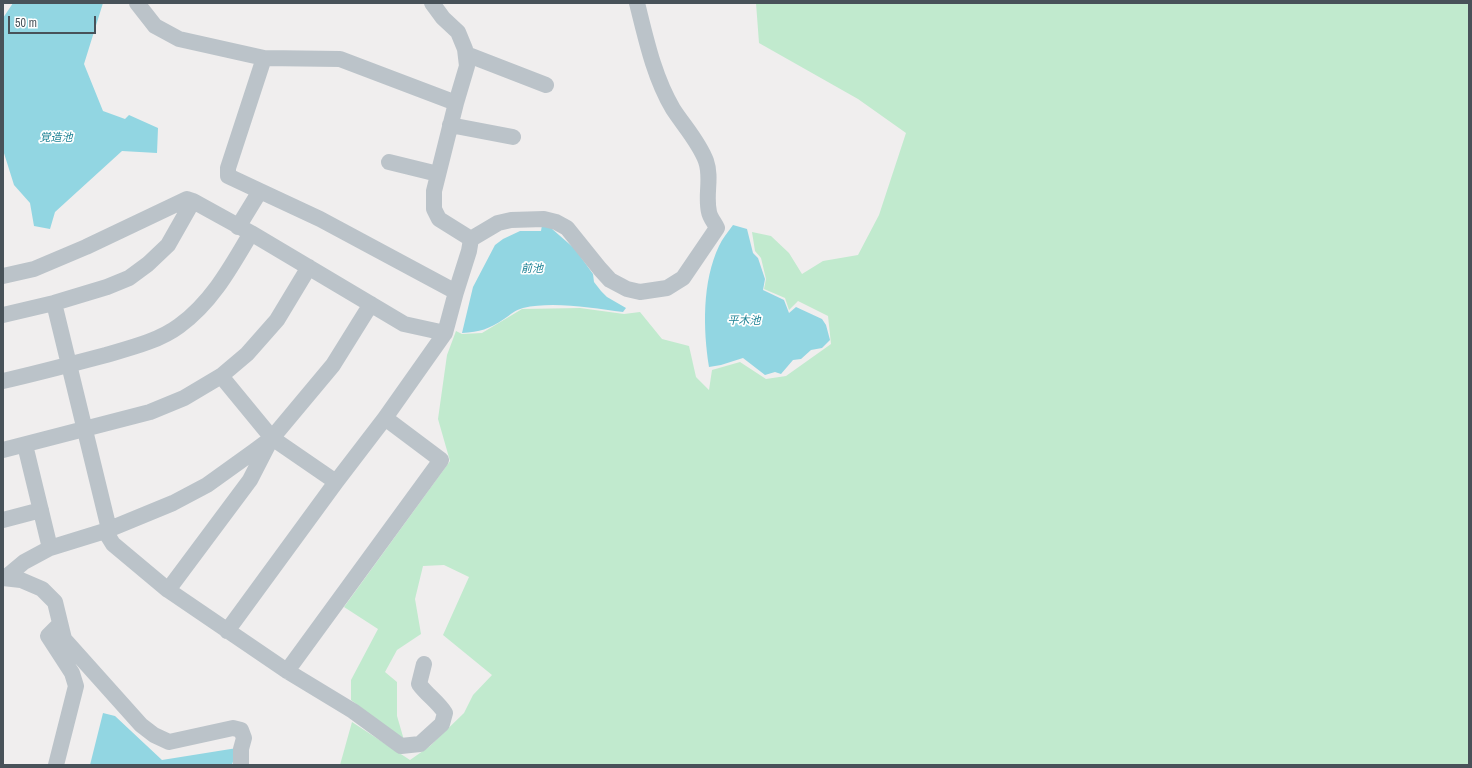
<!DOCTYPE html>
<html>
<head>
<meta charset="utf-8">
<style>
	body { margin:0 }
	#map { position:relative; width:1472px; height:768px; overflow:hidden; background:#f0eeee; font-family:"Archivo Narrow",sans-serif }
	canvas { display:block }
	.frame { position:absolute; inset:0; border:4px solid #485259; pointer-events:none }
	.scale { position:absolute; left:8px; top:16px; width:88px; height:18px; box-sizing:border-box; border:2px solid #485259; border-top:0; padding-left:5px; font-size:12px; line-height:14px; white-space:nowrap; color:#485259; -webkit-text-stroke:3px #fff; paint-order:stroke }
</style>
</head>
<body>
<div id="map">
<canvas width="1472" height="768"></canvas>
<div class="frame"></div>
<div class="scale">50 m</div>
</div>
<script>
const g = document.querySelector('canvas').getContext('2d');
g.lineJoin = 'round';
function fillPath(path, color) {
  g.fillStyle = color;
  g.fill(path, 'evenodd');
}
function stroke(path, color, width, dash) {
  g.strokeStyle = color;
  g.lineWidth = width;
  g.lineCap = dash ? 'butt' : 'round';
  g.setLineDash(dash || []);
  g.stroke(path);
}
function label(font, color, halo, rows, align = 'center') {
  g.font = font + ' "Archivo Narrow","Noto Sans JP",sans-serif';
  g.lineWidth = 3.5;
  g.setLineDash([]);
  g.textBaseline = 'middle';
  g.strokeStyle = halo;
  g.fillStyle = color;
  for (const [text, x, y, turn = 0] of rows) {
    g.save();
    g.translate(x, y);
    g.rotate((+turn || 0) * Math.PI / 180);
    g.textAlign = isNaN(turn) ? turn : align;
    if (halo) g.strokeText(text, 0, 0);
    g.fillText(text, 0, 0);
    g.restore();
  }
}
fillPath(new Path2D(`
	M756,3h713v762h-1129l12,-43 58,38 20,-14 34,-33 9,-18 19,-20 -49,-40 26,-58 -25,-12 -21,1 -8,33 6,35 -24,16 -12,22 12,10v34l7,24 -53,-40v-20l27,-51 -34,-22 106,-146 -12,-42 9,-64 9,-24 6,3 20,-1 40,-24 58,-1 44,6 16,-2 22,27 27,7 7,31 13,13 3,-20 28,-8 26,17 20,-3 45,-32 -3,-28 -30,-15 -9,9 -4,-12 -21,-9 2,-10 -5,-21 -6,-7 -3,-19 19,4 18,17 13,21 21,-13 35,-6 21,-40 27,-82 -48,-34 -99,-56z`), '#c1eace');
fillPath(new Path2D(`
	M13,3h90l-19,61 19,47 22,8 4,-4 29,13 -1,25 -35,-2 -67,61 -5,17 -16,-3 -4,-23 -16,-18 -11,-35v-132z
	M542,225l9,3 24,21 18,25 1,8 7,9 6,6 19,11 -3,4c-31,-4 -70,-11 -100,-4 -8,2 -13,7 -19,11 -15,10 -24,13 -42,14l11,-46 22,-42 8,-6 17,-8h21z
	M733,225l14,4 6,24 5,5 7,21 -2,11 21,10 5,13 7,-6 26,12 4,6 4,15 -8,8 -11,2 -10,9 -8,1 -12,14 -6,-2 -10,3 -22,-17 -22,7 -12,2c-6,-38 -7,-85 10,-121 3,-7 9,-14 14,-21z
	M103,713l12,3 47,44 75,-12 -5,17h-142z`), '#92d6e2');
stroke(new Path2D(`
	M137,3l18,23 24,13 85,19 76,1 116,44
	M466,54l80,31
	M450,125l63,12
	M389,162l49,12
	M260,191l60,28 136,73
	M238,227l22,-36 -32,-15v-8l36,-110
	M471,239l27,-16 13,-3 33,-1 12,3 11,6 33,41 10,11 17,9 13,3 27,-4 16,-10 34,-50c-2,-5 -7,-10 -8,-16 -4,-17 3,-34 -3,-51 -7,-19 -22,-35 -33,-52 -19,-32 -27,-70 -36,-106
	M3,276l31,-7 52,-22 101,-48 6,2
	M54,303l55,226
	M3,315l51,-12 53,-16 22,-9 19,-14 20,-19 25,-44 58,32 153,91 41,9
	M221,376l51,62 64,44
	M3,381c35,-8 69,-17 103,-26 24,-7 53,-14 73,-29 33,-24 52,-59 72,-93
	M25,445l25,103
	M3,450l147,-38 34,-14 37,-22 26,-22 30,-34 32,-53
	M3,520l38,-10
	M105,531l8,13 55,46 119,81 66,40 48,35 19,-2 22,-20 3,-11c-7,-11 -18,-18 -26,-29l5,-20
	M3,578l18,2 21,9 13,13 9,37 77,86 13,10 15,7 64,-14 8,2 3,8 -3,11v16
	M5,578l19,-16 26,-14 55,-17 68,-28 34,-18 46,-33 19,-14 61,-73 38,-61
	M168,590l82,-110 19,-37
	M227,631l109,-149 49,-64 60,-85 11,-41 13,-41 2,-12 -32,-20 -5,-10v-18l22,-88 11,-37 -2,-17 -7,-17 -15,-14 -11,-15
	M287,671l154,-211 -56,-42
	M56,765l20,-79 -4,-13 -24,-37 12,-12`), '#bbc3c9', 16);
label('italic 11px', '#1a8093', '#fff', [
	["覚造池",56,138],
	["前池",532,269],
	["平木池",744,321]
]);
</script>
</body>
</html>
